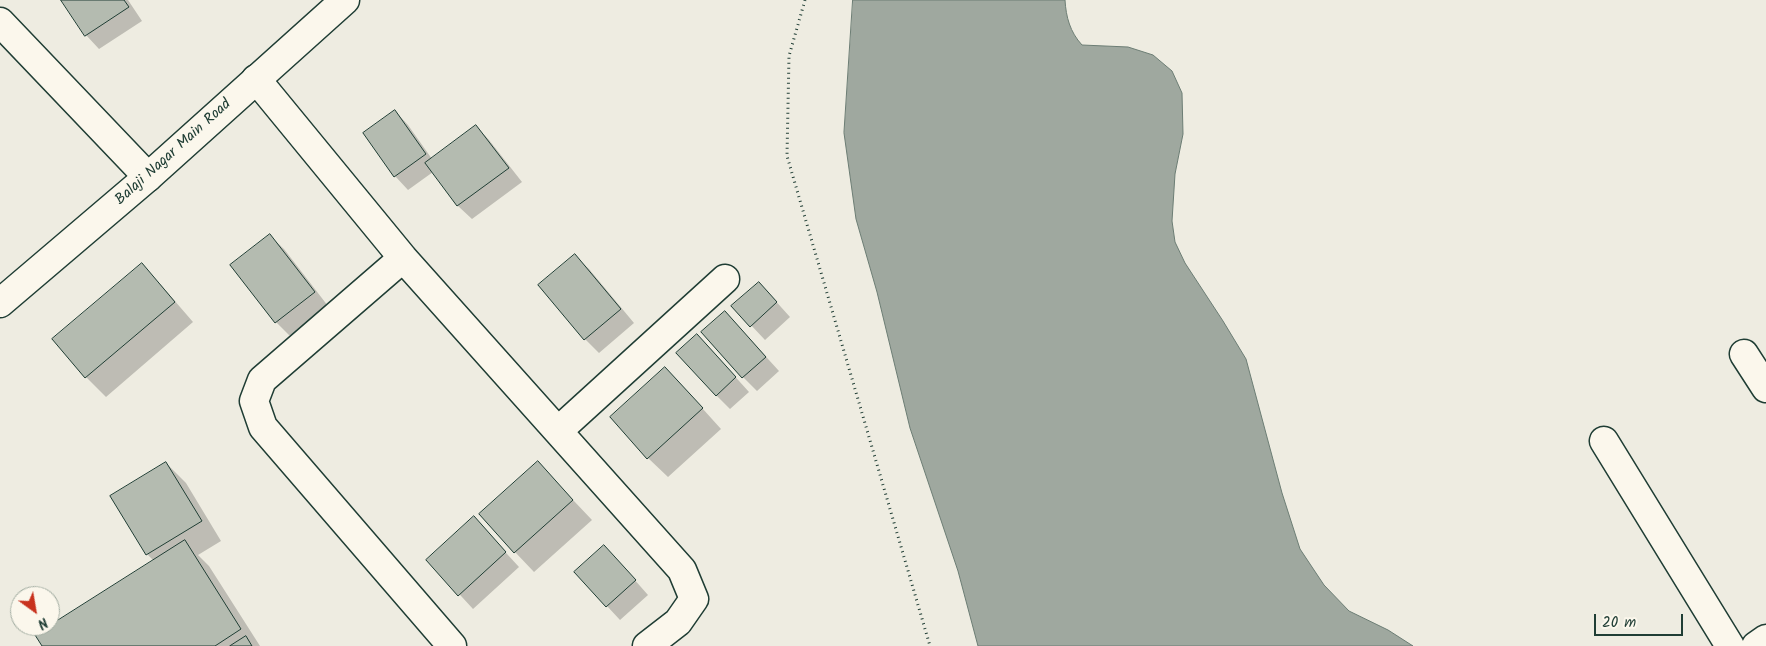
<!DOCTYPE html>
<html>
<head>
<meta charset="utf-8">
<style>
	body { margin:0 }
	#map { position:relative; width:1766px; height:646px; overflow:hidden; background:#eeece1; font-family:Kalam,sans-serif }
	canvas { display:block }
	.north { position:absolute; left:10px; top:586px; width:50px; height:50px; box-sizing:border-box; background:#fbf7ec; border:1px solid #a3ada2; border-radius:50%; rotate:148deg; font-size:14px; font-weight:700; line-height:20px; text-align:center; color:#1f3d34 }
	.north::after { content:''; display:block; margin:auto; width:18px; height:22px; background:#c8321e; clip-path:polygon(50% 0,100% 100%,50% 72%,0 100%) }
	.scale { position:absolute; left:1594px; top:614px; width:89px; height:22px; box-sizing:border-box; border:2px solid #1f3d34; border-top:0; padding-left:6px; font-size:15px; line-height:18px; white-space:nowrap; color:#1f3d34; -webkit-text-stroke:4px #fbf7ec; paint-order:stroke }
</style>
</head>
<body>
<div id="map">
<canvas width="1766" height="646"></canvas>
<div class="north">N</div>
<div class="scale">20 m</div>
</div>
<script>
const g = document.querySelector('canvas').getContext('2d');
g.lineJoin = 'round';
function fillPath(path, color) {
  g.fillStyle = color;
  g.fill(path, 'evenodd');
}
function stroke(path, color, width, dash) {
  g.strokeStyle = color;
  g.lineWidth = width;
  g.lineCap = dash ? 'butt' : 'round';
  g.setLineDash(dash || []);
  g.stroke(path);
}
function label(font, color, halo, rows, align = 'center') {
  g.font = font + ' Kalam,sans-serif';
  g.lineWidth = 5;
  g.setLineDash([]);
  g.textBaseline = 'middle';
  g.strokeStyle = halo;
  g.fillStyle = color;
  for (const [text, x, y, turn = 0] of rows) {
    g.save();
    g.translate(x, y);
    g.rotate((+turn || 0) * Math.PI / 180);
    g.textAlign = isNaN(turn) ? turn : align;
    if (halo) g.strokeText(text, 0, 0);
    g.fillText(text, 0, 0);
    g.restore();
  }
}
const water = new Path2D(`
	M853,0h212c1,17 5,32 17,45l46,2 25,8 19,16 10,22 1,41 -8,40 -3,47 3,21 10,21 38,58 23,38 36,134 18,56 24,36 25,26 39,19 25,16h-435l-20,-75 -48,-143 -33,-136 -21,-73 -12,-86z`);
fillPath(water, '#9fa89f');
stroke(water, '#6c7d74', 1);
fillPath(new Path2D(`
	M63,0h65l14,21 -43,28 -13,-14z
	M395,111l13,14 24,34 44,-33 13,14 33,42 -50,37 -14,-13 -25,-34 -25,18 -13,-14z
	M270,236l14,13 44,57 -38,30 -14,-14z
	M575,256l14,13 45,54 -35,30 -14,-14 -45,-54z
	M141,265l20,20 32,37 -87,75 -20,-20 -32,-38z
	M772,297l18,20 -25,23 -32,-34z
	M738,326l41,45 -22,20 -14,-14z
	M711,350l38,42 -19,17 -14,-14z
	M684,388l37,41 -53,48 -20,-19z
	M166,463l20,20 35,58 -23,14 11,11 51,80h-216l110,-85 -7,-7 -35,-58z
	M538,463l54,57 -58,52 -19,-20z
	M474,518l45,49 -46,42 -45,-49z
	M618,561l30,34 -28,25 -13,-14z`), '#0003');
const building = new Path2D(`
	M61,0h63l5,7 -44,29z
	M395,110l31,44 -32,23 -31,-44z
	M476,125l33,43 -52,38 -32,-43z
	M270,234l45,58 -40,31 -45,-58z
	M575,254l46,55 -37,31 -46,-55z
	M142,263l33,39 -90,76 -33,-39z
	M759,282l18,20 -27,25 -19,-21z
	M725,311l41,46 -24,21 -41,-46z
	M697,334l39,43 -20,19 -40,-43z
	M665,367l38,41 -56,51 -37,-42z
	M538,461l35,39 -59,53 -35,-39z
	M166,462l36,59 -56,34 -36,-59z
	M474,516l32,36 -48,44 -32,-36z
	M185,540l56,89 -26,17h-173l-7,-11z
	M604,545l32,35 -30,27 -32,-35z
	M246,636l6,10h-22z`);
fillPath(building, '#b4bbb0');
stroke(building, '#1f3d34', 1);
const minor = new Path2D(`
	M0,22l148,155
	M256,79l147,179 279,312 12,29 -16,23 -31,24
	M403,258l-141,122 -8,21 9,26 189,219
	M1744,354l22,34
	M558,431l167,-152
	M1604,441l126,205
	M1756,646l10,-7`);
const tertiary = new Path2D(`
	M0,303l148,-126 197,-177`);
stroke(minor, '#1f3d34', 31);
stroke(tertiary, '#1f3d34', 31);
stroke(new Path2D(`
	M805,0l-16,56 -2,100 143,490`), '#1f3d34', 3, [1, 4]);
stroke(minor, '#fbf7ec', 28);
stroke(tertiary, '#fbf7ec', 28);
label('15px', '#1f3d34', '#fbf7ec', [
	["Balaji Nagar Main Road",174,153,-42]
]);
</script>
</body>
</html>
